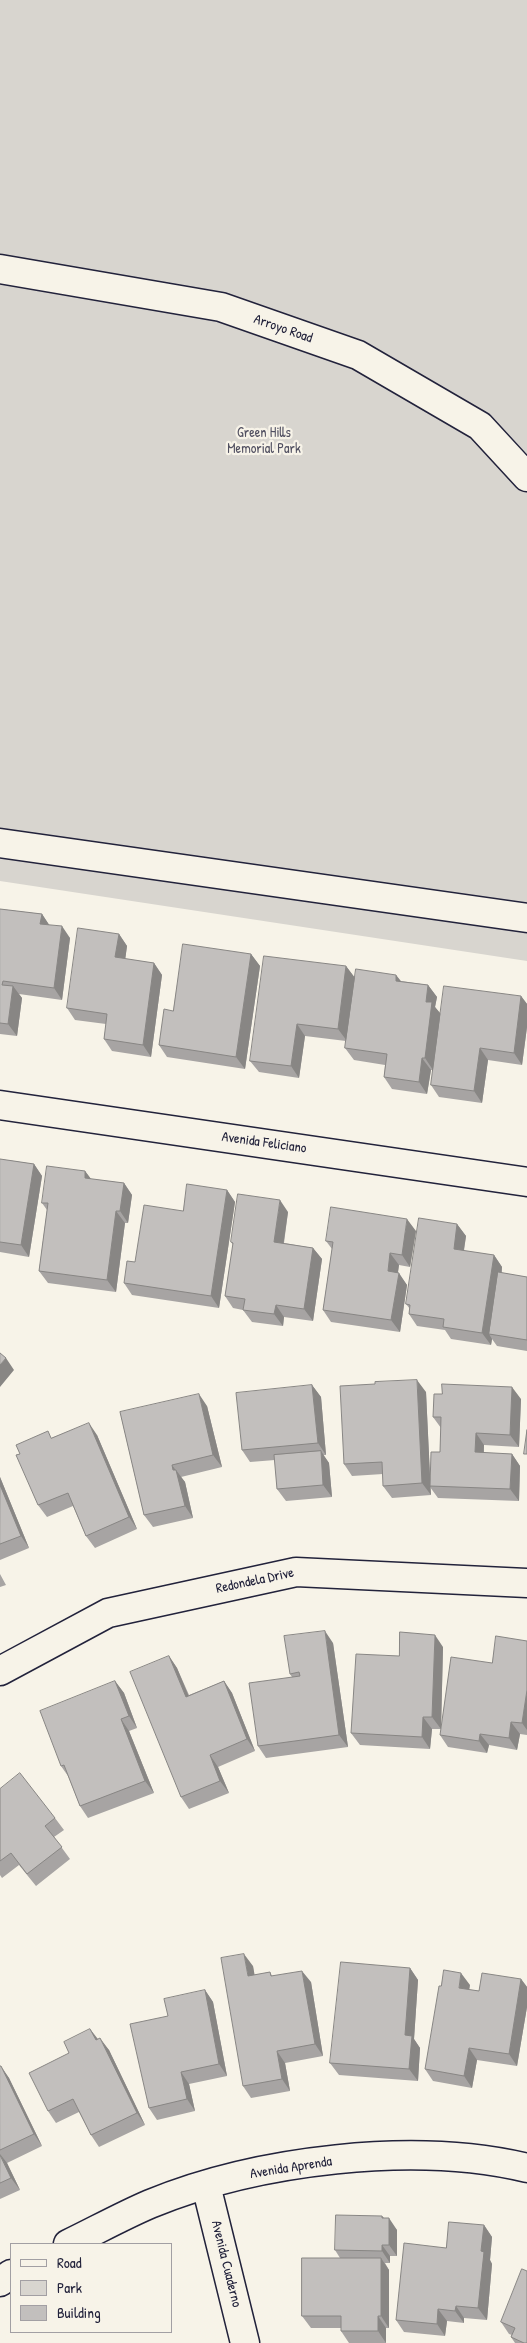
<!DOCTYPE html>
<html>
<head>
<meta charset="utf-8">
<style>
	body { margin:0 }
	#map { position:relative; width:527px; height:2343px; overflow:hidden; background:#f7f3e8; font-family:"Patrick Hand",sans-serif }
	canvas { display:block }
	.legend { position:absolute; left:10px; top:2243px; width:162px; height:90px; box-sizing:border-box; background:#f7f3e8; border:1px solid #a29fa3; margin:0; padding:6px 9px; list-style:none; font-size:15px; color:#22223b }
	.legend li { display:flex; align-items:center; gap:10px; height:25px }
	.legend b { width:25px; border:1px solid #a29fa3 }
</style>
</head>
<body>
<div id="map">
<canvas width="527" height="2343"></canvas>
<ul class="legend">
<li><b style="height:6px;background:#f7f3e8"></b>Road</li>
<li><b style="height:14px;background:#d8d5cf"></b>Park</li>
<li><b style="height:14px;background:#c2bfbd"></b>Building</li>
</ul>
</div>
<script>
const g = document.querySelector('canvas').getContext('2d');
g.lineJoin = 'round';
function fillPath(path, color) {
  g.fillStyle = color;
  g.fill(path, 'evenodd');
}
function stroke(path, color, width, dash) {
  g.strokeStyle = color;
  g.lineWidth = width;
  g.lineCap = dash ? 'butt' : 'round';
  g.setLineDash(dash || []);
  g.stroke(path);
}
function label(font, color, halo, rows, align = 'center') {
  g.font = font + ' "Patrick Hand",sans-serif';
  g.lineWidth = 4.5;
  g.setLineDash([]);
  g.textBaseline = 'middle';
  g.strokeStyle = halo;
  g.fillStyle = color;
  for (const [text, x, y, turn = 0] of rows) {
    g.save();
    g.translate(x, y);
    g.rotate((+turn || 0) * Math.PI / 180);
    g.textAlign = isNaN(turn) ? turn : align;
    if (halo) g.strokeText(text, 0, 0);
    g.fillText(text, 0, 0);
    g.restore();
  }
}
fillPath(new Path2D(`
	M0,0h527v961l-527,-80z`), '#d8d5cf');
const minor = new Path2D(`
	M0,269l221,38 137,48 122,71 47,51
	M0,843l527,75
	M0,1105l527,77
	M0,1671l108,-58 188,-41 231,11
	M206,2185l39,158
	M68,2244c27,-13 54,-28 82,-40 107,-44 264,-63 377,-36
	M0,2282l11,-8`);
stroke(minor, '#22223b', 31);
stroke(minor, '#f7f3e8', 28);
fillPath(new Path2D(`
	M0,909l42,5 7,11 21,13 -8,62 -43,-6 3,4 -5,38 -17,-2z
	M119,934l8,12 -2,13 29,4 8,12 -11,82 -39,-6 -8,-12 2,-15 -31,-4 -8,-12z
	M251,954l9,12 -15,103 -78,-12 -8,-12 14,-34z
	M346,966l9,12 41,-3 5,6 27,4 9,12 -2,10 5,7 81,-18 6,8v23l-5,38 -34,-5 -6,43 -43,-6 -8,-12 2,-15h-2l-4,24 -35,-5 -8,-12 1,-12 -31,-5 -9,-12 1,-7 -41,-5 -6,42 -40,-6 -9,-11z
	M0,1159l34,5 8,12 -13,81 -29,-5z
	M85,1171l6,8 33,4 8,12 -4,28h-3l-9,69 -68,-9 -9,-12 8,-61 -5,-7z
	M227,1190l8,12 -16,106 -87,-13 -8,-12 11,-21 48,-51z
	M288,1212l-4,31 29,5 9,11 -9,62 -29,-4 -1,9 -31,-4 -9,-12 -10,-2 -8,-12 8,-51 -2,-3z
	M457,1224l9,12 -2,15 30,4 8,12v6l25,4v74l-30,-5 -5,-7 -1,6 -40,-6 -6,-9 -28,-4 -8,-12 1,-5 -4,-5z
	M416,1231l-6,36 -11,-2 -1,8 9,12 -7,47 -69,-10 -8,-12 9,-61 -6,-8z
	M375,1384l51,8 4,87 10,-27 1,-24 -8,-11 88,-18 -2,48 -35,-2v8l28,1 8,12 -1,35 -81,-3 -8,-11 1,8 -39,3 -9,-12v-12l-31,2 -8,-12z
	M312,1385l9,12 5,58h-3l6,8 3,34 -46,4 -9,-12 -2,-29 -25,2 -8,-12z
	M207,1406l15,61 -41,10 4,5 8,36 -40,9 -9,-12 -24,-103z
	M97,1435l40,94 -42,19 -9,-12 -13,-30 -26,11 -9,-12 15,-67z
	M0,1477l29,71 -29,12z
	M0,1574l6,11 -6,2z
	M527,1641v94l-7,-1 -3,16 -28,-5 -2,8 -39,-6 -8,-12 52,-72z
	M333,1643l15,104 -82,11 -8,-12 34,-69 -2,-3z
	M443,1647l-2,82h-9l-2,20 -70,-4 -9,-12 48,-77z
	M169,1656l8,12 12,27 35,-14 8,12 23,58 -37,16 11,26 -40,16 -8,-12z
	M115,1681l9,12 13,35 -8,3 25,62 -66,25 -8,-12 -12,-30 -7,-10z
	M0,1789l55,29 9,12 -10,7 16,22 -34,27 -17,-21 -17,13 -2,-3z
	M253,1966l1,9 16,-3 2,4 39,6 12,74 -38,7 5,28 -39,7 -8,-12z
	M410,1968l8,12 -4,59 6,9 -2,33 -79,-6 -9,-12z
	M521,1979l6,8v20l-10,59 -40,-6 -5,28 -39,-7 -8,-12 45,-84 -1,5 10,1z
	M205,1990l8,12 14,74 -38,8 6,27 -38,9 -8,-12 19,-92z
	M90,2029l8,10 11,11 36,75 -46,22 -8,-12 -12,-23 -23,11 -8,-12 21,-58z
	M0,2066l9,12 33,68 -35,17 13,27 -20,9z
	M382,2216l15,14v26h-7v7h-5l4,7v58h-3v15h-37l-8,-12v-3h-30l-9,-12 38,-58 -5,-8z
	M484,2225l8,12 -2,23 2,4 -5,56 -23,-2v5l-17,-2 -2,15 -41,-4 -8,-12 50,-72z
	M522,2269l5,74h-12l-4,-6 1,-2 -3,-1 -8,-12z`), '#a7a4a3');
fillPath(new Path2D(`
	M42,914l8,12 -10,-2z
	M62,926l8,12 -8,62 -8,-12z
	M119,934l8,12 -3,23 -9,-12z
	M251,954l9,12 -15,103 -9,-12z
	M154,963l8,12 -11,82 -8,-12z
	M346,966l9,12 -8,63 -9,-12z
	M396,975l9,12 -9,-6z
	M428,985l9,12 -2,10 6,7 -8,56 -8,-12 1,-56z
	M13,986l9,12 -5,38 -9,-12z
	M521,996l6,8v23l-5,38 -8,-12z
	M297,1024l8,12 -6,42 -8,-12z
	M480,1048l8,12 -6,43 -8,-12z
	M422,1058l9,12 -4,24 -8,-12z
	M34,1164l8,12 -13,81 -8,-12z
	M85,1171l9,12 -9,-5z
	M124,1183l8,12 -4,28 -8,-12z
	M227,1190l8,12 -16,106 -8,-12z
	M280,1200l8,12 -6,42 -8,-12z
	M116,1211l9,12 -9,69 -9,-12z
	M407,1219l9,12 -6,36 -8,-12z
	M457,1224l9,12 -4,25 -8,-12z
	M313,1248l9,11 -9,62 -9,-12z
	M390,1253l9,12 -3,18 -8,-12z
	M494,1255l8,12 -10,68 -3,-1 3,5 -1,6 -9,-12z
	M399,1273l8,12 -7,47 -9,-12z
	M276,1305l8,12 -1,9 -9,-12z
	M6,1358l8,12 -14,17v-22z
	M417,1380l9,12 5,103 -9,-12z
	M312,1385l9,12 5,58 -8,-12z
	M512,1387l9,12 -2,48 -9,-12z
	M199,1394l8,12 15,61 -9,-12z
	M89,1423l8,12 40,94 -8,-12z
	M476,1433l8,12 -1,19 -8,-12z
	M321,1451l8,12 3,34 -9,-12z
	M512,1454l8,12 -1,35 -9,-12z
	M172,1465l5,7 -1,-2 9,12 8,36 -8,-12z
	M0,1477l29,71 -8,-12 -21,-51z
	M325,1631l8,12 15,104 -9,-12z
	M435,1635l8,12 -2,82 -9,-12z
	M169,1656l8,12 17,41 -8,-12z
	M115,1681l9,12 13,35 -8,-12z
	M224,1681l8,12 23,58 -8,-12z
	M527,1690v40l-5,-7z
	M423,1717l9,12 -2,20 -8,-12z
	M121,1719l8,12 25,62 -9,-12z
	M511,1722l9,12 -3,16 -8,-12z
	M480,1734l9,11 -2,8 -8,-12z
	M210,1755l8,12 11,26 -9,-12z
	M244,1954l9,12 4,22 -9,-12z
	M410,1968l8,12 -4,59 6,9 -2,33 -9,-12 -4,-34z
	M302,1971l9,11 12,74 -8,-12z
	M461,1973l9,12 -3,15 -8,-12z
	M521,1979l6,8v20l-10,59 -8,-12z
	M205,1990l8,12 14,74 -8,-12z
	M90,2029l9,12 -3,-1z
	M100,2038l9,12 36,75 -8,-12z
	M469,2048l8,12 -5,28 -8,-12z
	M277,2051l8,12 5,28 -8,-12z
	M1,2066l8,12 33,68 -8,-12z
	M181,2072l8,12 6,27 -8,-12z
	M0,2154l7,9 13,27 -9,-12z
	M382,2216l7,9v-7l8,12v26l-8,-11z
	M484,2225l8,12 -2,23 2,4 -5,56 -9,-12 3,-57z
	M382,2245l8,11v7l-8,-12z
	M381,2258l8,12v58l-8,-12z
	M456,2306l8,12v5l-9,-12z
	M438,2309l9,12 -2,15 -8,-12z
	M378,2316l8,12v15l-8,-12z`), '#888684');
const building = new Path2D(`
	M0,909l42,5 -2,10 22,2 -8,62 -51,-7 -1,4 11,1 -5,38 -8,-1z
	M78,928l41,6 -4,23 39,6 -11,82 -39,-6 3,-25 -40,-6z
	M183,944l68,10 -15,103 -77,-12 5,-36 9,2z
	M264,956l82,10 -8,63 -41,-5 -6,42 -41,-5z
	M356,969l40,6v6l32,4 -2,17h6l-7,56h-3l-3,24 -35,-5 3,-23 -42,-6z
	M444,986l77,10 -7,57 -34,-5 -6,43 -43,-6z
	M0,1159l34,5 -13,81 -21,-3z
	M47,1166l38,5v7l39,5 -4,28h-4l-9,69 -68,-9 9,-68h-6z
	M187,1184l40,6 -16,106 -87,-13 3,-22 8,1 9,-57 39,6z
	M238,1194l42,6 -6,42 39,6 -9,61 -28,-4 -2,9 -31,-4 2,-11 -20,-3 8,-53 -2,-1z
	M331,1207l76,12 -5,36 -12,-2 -2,18 11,2 -8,47 -68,-10 10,-68 -7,-1z
	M419,1218l38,6 -3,25 40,6 -12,78 -39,-6 1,-8 -35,-5 1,-9 -4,-1z
	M498,1272l29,5v63l-38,-6z
	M0,1353l6,5 -6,7z
	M417,1380l5,103 -39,3 -1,-24 -38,2 -4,-78 35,-2v-2z
	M442,1384l70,3 -2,48 -34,-2 -1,19 37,2 -2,35 -80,-3 1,-34h9l1,-35h-8l1,-23h8z
	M312,1385l6,58 -76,7 -6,-57z
	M199,1394l14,61 -41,10 1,5h3l9,36 -41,9 -24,-103z
	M89,1423l40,94 -43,19 -18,-43 -30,12 -22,-50 4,-1 -4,-9 32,-14 3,7z
	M527,1430v24h-3z
	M321,1451l2,34 -46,4 -3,-34z
	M0,1485l21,51 -21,8z
	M325,1631l14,104 -81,11 -9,-63 51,-7 -1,-4 -9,2 -6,-38z
	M400,1632l35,3 -3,82h-9l-1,20 -71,-4 5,-79 43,2z
	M496,1636l31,5v49l-5,33 -11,-1 -2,16 -29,-4 -1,7 -39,-6 11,-78 41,6z
	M169,1656l17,41 38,-16 23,58 -37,16 10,26 -39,16 -51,-125z
	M115,1681l14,35 -8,3 24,62 -65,25 -16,-41 -3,1 -21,-55z
	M20,1773l35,45 -10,8 17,21 -35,27 -16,-21 -11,8v-72z
	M244,1954l4,22 22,-4 1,4 31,-5 13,73 -38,7 5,28 -39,7 -22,-128z
	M341,1962l69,6 -5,67 7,1 -3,33 -79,-6z
	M444,1970l17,3 -2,15 20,3 3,-18 39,6 -12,75 -40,-6 -5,28 -39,-7 14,-83h2z
	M205,1990l14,74 -38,8 6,27 -38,9 -19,-84 38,-8 -4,-17z
	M90,2029l6,11 4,-2 37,75 -46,22 -18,-36 -25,12 -19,-38 40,-20 -5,-11z
	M0,2066h1l33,68 -34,16z
	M0,2155l11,23 -11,5z
	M336,2215l46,1v2h7v27h-7v6l-47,-1z
	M449,2222l35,3 -3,26 3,1 -6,56 -22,-2 -1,5 -17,-2 -1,15 -41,-4 8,-77 42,5z
	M302,2258h79v58h-3v15h-37v-15h-39z
	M522,2269l5,2v72h-3l-13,-6 4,-9 -14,-6z`);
fillPath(building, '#c2bfbd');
stroke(building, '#888684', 1);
label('14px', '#22223b', '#f7f3e8', [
	["Arroyo Road",283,329,19],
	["Avenida Feliciano",264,1143,8],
	["Redondela Drive",255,1581,-12],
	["Avenida Aprenda",291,2168,-9],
	["Avenida Cuaderno",226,2264,76]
]);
label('14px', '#504f60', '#f7f3e8', [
	["Green Hills",264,433],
	["Memorial Park",264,449]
]);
</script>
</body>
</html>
